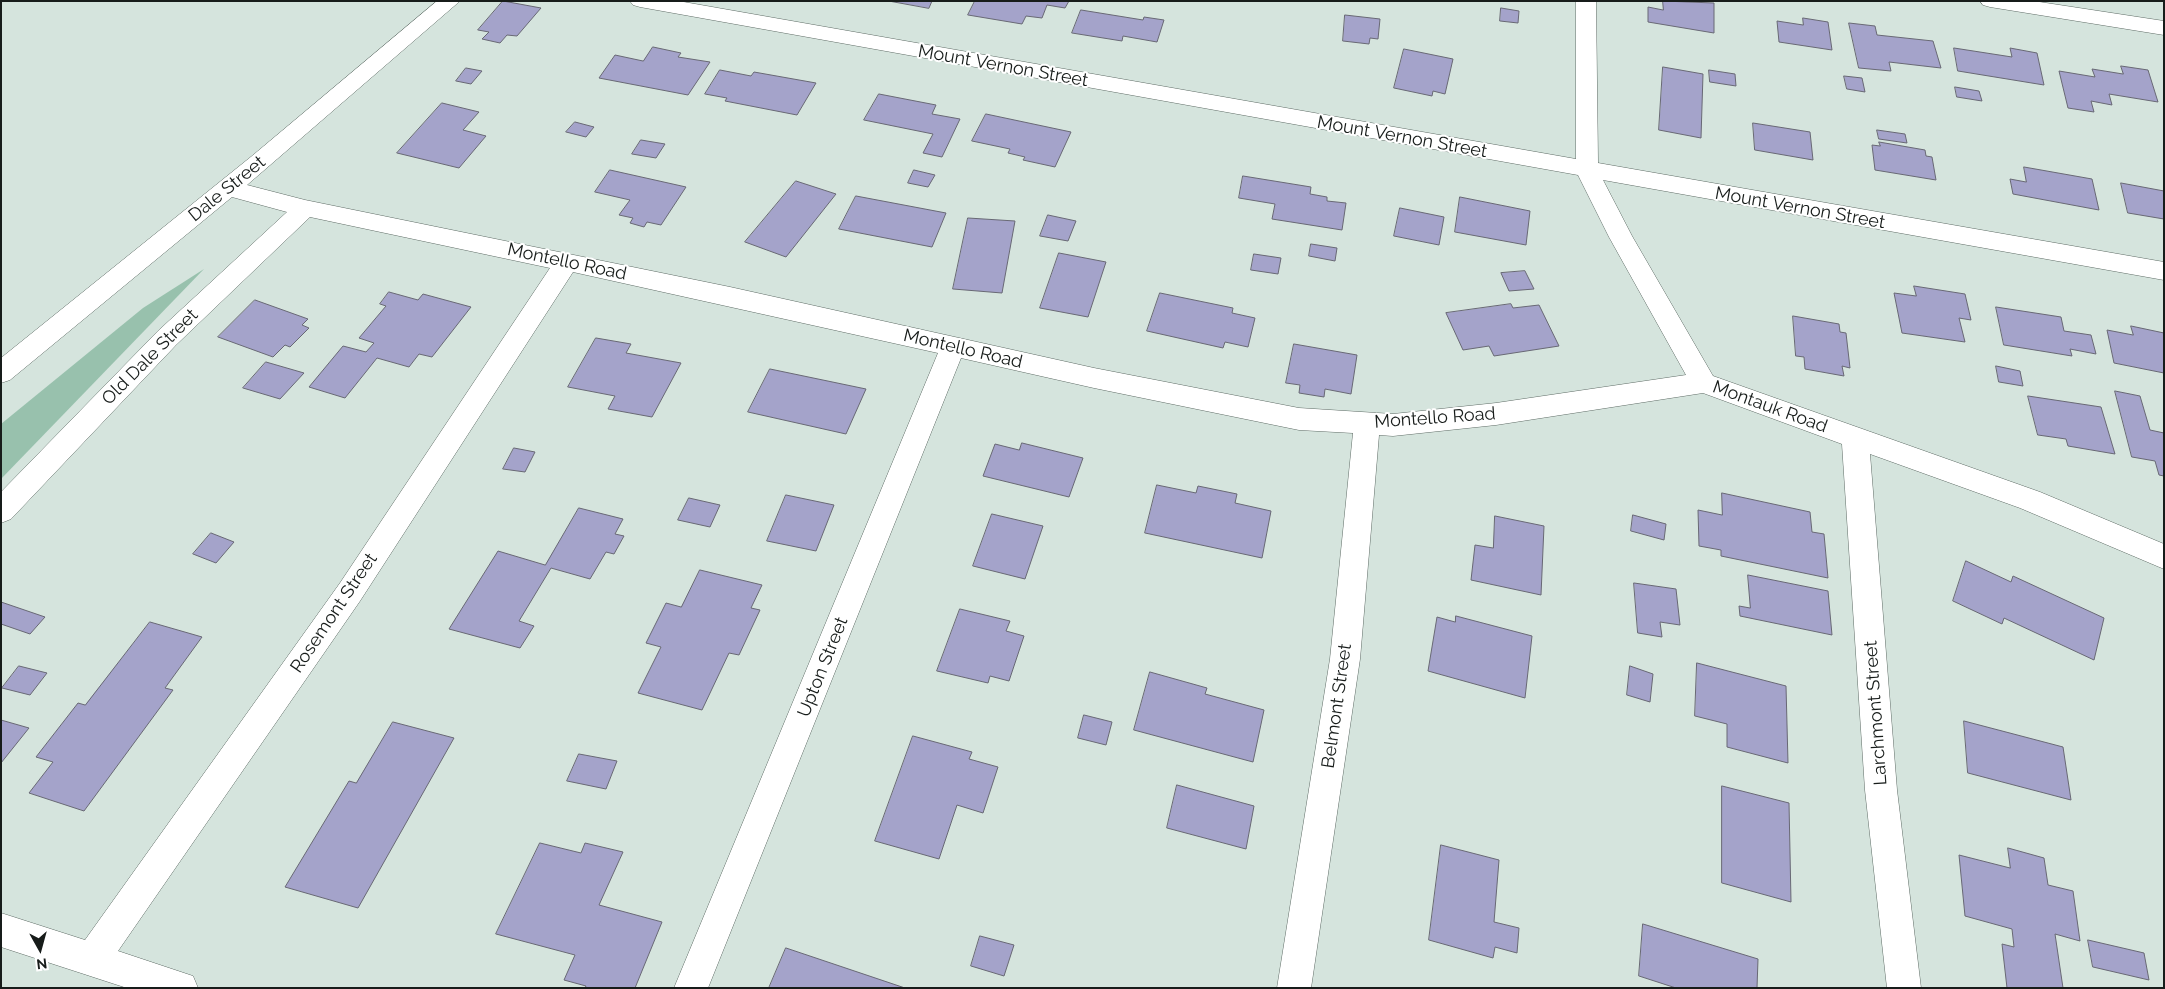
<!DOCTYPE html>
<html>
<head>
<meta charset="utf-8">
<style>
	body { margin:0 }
	#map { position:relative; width:2165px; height:989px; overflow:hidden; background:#d5e4dd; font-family:Raleway,sans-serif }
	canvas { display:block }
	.frame { position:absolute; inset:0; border:2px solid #171c1a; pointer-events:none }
	.north { position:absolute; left:15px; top:924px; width:50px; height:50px; -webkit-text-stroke:4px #fff; paint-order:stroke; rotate:173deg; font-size:14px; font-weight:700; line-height:20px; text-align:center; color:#171c1a }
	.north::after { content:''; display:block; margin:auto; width:18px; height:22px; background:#171c1a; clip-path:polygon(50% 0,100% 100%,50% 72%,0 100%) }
</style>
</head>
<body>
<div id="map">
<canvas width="2165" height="989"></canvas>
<div class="frame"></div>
<div class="north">N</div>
</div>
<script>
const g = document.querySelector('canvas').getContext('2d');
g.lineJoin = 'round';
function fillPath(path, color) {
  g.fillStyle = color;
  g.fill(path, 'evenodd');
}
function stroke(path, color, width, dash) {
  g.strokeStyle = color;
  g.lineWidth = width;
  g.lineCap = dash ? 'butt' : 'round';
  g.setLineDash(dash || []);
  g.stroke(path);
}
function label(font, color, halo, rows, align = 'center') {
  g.font = font + ' Raleway,sans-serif';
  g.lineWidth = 4;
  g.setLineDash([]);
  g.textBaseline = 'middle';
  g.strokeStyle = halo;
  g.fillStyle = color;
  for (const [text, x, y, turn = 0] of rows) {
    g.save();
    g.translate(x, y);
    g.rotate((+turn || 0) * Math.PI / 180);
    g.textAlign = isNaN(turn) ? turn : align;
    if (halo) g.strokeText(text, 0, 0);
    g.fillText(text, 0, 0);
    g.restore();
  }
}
fillPath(new Path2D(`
	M204,269l-203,210v-55l142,-116z`), '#98c1ad');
const building = new Path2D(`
	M503,1l38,7 -24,28 -10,-1 -7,8 -18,-4 7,-7 -11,-2z
	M889,1h43l-3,7z
	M975,1h94l-4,7 -18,-3 -5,13 -16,-2 -4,8 -54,-9z
	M1663,1l51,2v30l-66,-11v-15l15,3z
	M1501,8l18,3 -1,12 -18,-2z
	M1081,10l62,10 1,-3 20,3 -7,22 -34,-6 -1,5 -50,-8z
	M1345,15l35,4 -2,20 -8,-1 -1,6 -26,-3z
	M1803,18l25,4 4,28 -53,-8 -2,-21 26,4z
	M1849,23l26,3 2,9 56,6 8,27 -52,-6 2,9 -32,-3z
	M653,47l28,6 -3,4 32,5 -22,33 -89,-17 16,-23 28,6z
	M1954,48l58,9 -2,-9 27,5 7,32 -86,-14z
	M1404,49l49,10 -8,35 -12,-3 -1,5 -38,-8z
	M2121,66l27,4 10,32 -49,-8 3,11 -21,-4 3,11 -26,-4 -9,-37 36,6 -3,-8 31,5z
	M1663,67l40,7 -2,64 -42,-8z
	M466,68l16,3 -11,13 -15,-3z
	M720,70l31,6 3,-4 62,11 -19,32 -72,-14 2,-3 -22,-4z
	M1709,70l26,4 1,12 -26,-4z
	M1844,76l18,2 3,14 -18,-3z
	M1955,87l24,4 3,10 -25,-4z
	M879,94l57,11 -4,9 28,5 -18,38 -19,-4 10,-19 -69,-14z
	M442,103l37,9 -16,18 23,6 -27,32 -62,-15z
	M986,114l85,18 -16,35 -32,-7 2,-3 -17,-4 2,-4 -38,-8z
	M575,122l19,5 -8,10 -20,-5z
	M1753,123l57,9 3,28 -58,-10z
	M1877,130l28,4 2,9 -28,-4z
	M641,140l24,4 -9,14 -24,-4z
	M1879,142l46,8 1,6 6,1 4,23 -61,-10 -3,-25 8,1z
	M2024,167l68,12 7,31 -86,-16 -3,-15 16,3z
	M610,170l76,17 -25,38 -14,-3 -3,5 -14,-4 3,-5 -14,-3 11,-15 -35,-8z
	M914,170l21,5 -7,12 -20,-4z
	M1243,176l68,11 -1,7 17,3v4l19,2 -4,27 -70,-11 3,-15 -36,-6z
	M796,181l40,13 -50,63 -41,-15z
	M2121,183l43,8v28l-36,-6z
	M856,196l90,17 -14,34 -93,-18z
	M1460,197l70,14 -4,34 -71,-13z
	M1400,208l44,9 -5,28 -45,-9z
	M1048,215l28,6 -8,20 -28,-5z
	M968,218l47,3 -13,72 -49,-4z
	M1311,244l26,4 -2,13 -26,-5z
	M1059,253l47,9 -18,55 -48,-9z
	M1254,254l27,4 -3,16 -27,-4z
	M1525,271l9,18 -25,2 -8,-18z
	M1914,286l51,8 6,26 -12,-2 6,24 -63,-9 -8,-40 22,3z
	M389,292l29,8 5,-6 48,13 -39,50 -13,-3 -10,13 -32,-9 -32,40 -36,-11 34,-41 23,6 8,-9 -15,-5 27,-32 -6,-2z
	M1160,293l73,15 -1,5 23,5 -7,29 -23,-5 -2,6 -76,-17z
	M255,300l53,19 -6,6 7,3 -19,19 -5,-2 -12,12 -55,-20z
	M1511,304l2,4 26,-3 20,41 -65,10 -5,-10 -26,4 -17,-37z
	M1996,307l65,10 3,14 27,4 5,19 -26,-5 2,7 -68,-11z
	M1793,316l46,8 1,8 6,1 4,35 -8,-2 2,10 -39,-7 -1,-12 -8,-1z
	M2131,326l33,7v40l-50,-10 -7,-33 26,5z
	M596,338l35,6 -5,9 55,10 -29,54 -44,-8 7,-13 -47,-9z
	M1294,344l63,11 -6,39 -26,-5 -1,8 -25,-4 1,-8 -14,-2z
	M266,362l38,11 -24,26 -37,-11z
	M1996,366l24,5 3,15 -24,-4z
	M770,369l96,20 -20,45 -98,-22z
	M2115,391l25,5 10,34 14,3v43l-5,-1 -4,-14 -23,-4z
	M2028,396l73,11 14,47 -47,-8 -2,-7 -28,-4z
	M1022,443l61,15 -14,39 -86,-21 12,-32 24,6z
	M514,448l21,4 -10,20 -22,-3z
	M1157,485l39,8 2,-7 39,8 -2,9 36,8 -9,47 -117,-25z
	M1722,493l88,19 2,20 12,2 4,44 -107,-22v-6l-22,-4 -1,-36 24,5z
	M786,495l48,10 -18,46 -49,-10z
	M689,498l31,7 -10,22 -32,-7z
	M579,508l44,11 -8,15 9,2 -10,18 -8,-2 -16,27 -39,-11 -32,53 15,5 -14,22 -71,-19 49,-78 47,14z
	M992,514l51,12 -18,53 -52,-13z
	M1633,515l33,9 -2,16 -33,-9z
	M1495,516l49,10 -3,69 -70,-15 4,-35 18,3z
	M211,533l23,9 -18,21 -23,-9z
	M1966,561l45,21 2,-6 91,42 -10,42 -90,-42 -2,6 -49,-23z
	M700,570l62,15 -11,23 9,2 -21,45 -10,-2 -27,57 -64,-17 23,-46 -15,-4 20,-40 15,4z
	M1748,575l80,16 4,44 -92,-19 -1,-10 11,2z
	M1634,583l42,6 4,36 -20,-3 2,15 -24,-4z
	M1,602l44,15 -15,17 -29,-10z
	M960,609l50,12 -4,10 18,5 -15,45 -19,-5 -2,7 -51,-12z
	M1456,616l76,20 -7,62 -97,-27 9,-54 18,5z
	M150,622l52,15 -37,51 8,2 -89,121 -55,-18 24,-31 -17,-5 42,-54 7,2z
	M1697,663l89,23 2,77 -61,-16v-23l-32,-8z
	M19,666l28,7 -17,22 -28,-7z
	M1630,666l23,8 -3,28 -23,-7z
	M1150,672l57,16 -2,6 59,16 -11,52 -119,-32z
	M1084,715l28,7 -6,23 -28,-7z
	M1,720l28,8 -28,35z
	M1964,721l99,26 8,53 -103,-27z
	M393,722l61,16 -96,170 -73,-21 64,-106 7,2z
	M913,736l59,16 -3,7 29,8 -15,46 -26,-8 -18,54 -64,-18z
	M579,754l38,7 -11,28 -39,-8z
	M1177,785l77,21 -8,43 -79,-21z
	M1722,786l67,17 2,99 -69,-19z
	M540,843l41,10 4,-10 38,9 -24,53 63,17 -27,66h-50l1,-2 -22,-6 11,-25 -79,-21z
	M1441,845l58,15 -5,62 25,6 -2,25 -22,-6 -2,11 -64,-18z
	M2008,848l36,10 4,27 25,6 7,50 -25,-7 8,54h-56l-5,-44 12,3 -2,-18 -47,-13 -6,-61 51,13z
	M1643,924l115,35 -1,29h-81l-37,-12z
	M980,936l34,9 -10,31 -33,-10z
	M2088,940l56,13 5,27 -56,-13z
	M786,948l119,40h-136z`);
fillPath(building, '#a4a3ca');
stroke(building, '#686874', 1);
const minor = new Path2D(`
	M437,1h23l-213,184 58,15 425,87 364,81 205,40 94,6 103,-11 190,-28 -77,-138 -31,-62 -938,-168 -7,-2 -3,-4h48l898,158v-158h20l2,162 566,99v18l-561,-100 29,56 81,140 327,116 124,52v25l-144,-61 -150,-54 27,336 24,198h-34l-22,-198 -23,-346 -139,-51 -207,32 -103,11 -14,-1 -19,224 -49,329h-34l53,-329 23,-226 -54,-3 -205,-42 -133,-30 -253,630h-34l264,-635 -365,-81 -213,329 -242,350 75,25 5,12h-71l-126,-41v-34l84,27 255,-357 210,-315 -240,-51 -134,128 -165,174 -10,4v-31l157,-161 129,-119 -55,-15 -222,183 -9,3v-25l251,-202z
	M1980,1h53l131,20v14l-174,-28 -7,-2z`);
stroke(minor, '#5f6c66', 1);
fillPath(minor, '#fff');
label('18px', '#171c1a', '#fff', [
	["Mount Vernon Street",1003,66,10],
	["Mount Vernon Street",1402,137,10],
	["Dale Street",227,189,-39],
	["Mount Vernon Street",1800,208,10],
	["Montello Road",567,262,12],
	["Montello Road",963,349,13],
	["Old Dale Street",150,357,-45],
	["Montauk Road",1770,407,20],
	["Montello Road",1435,418,-4],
	["Rosemont Street",334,613,-56],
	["Upton Street",823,667,-68],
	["Belmont Street",1337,706,-82],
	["Larchmont Street",1876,713,-94]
]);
</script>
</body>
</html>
